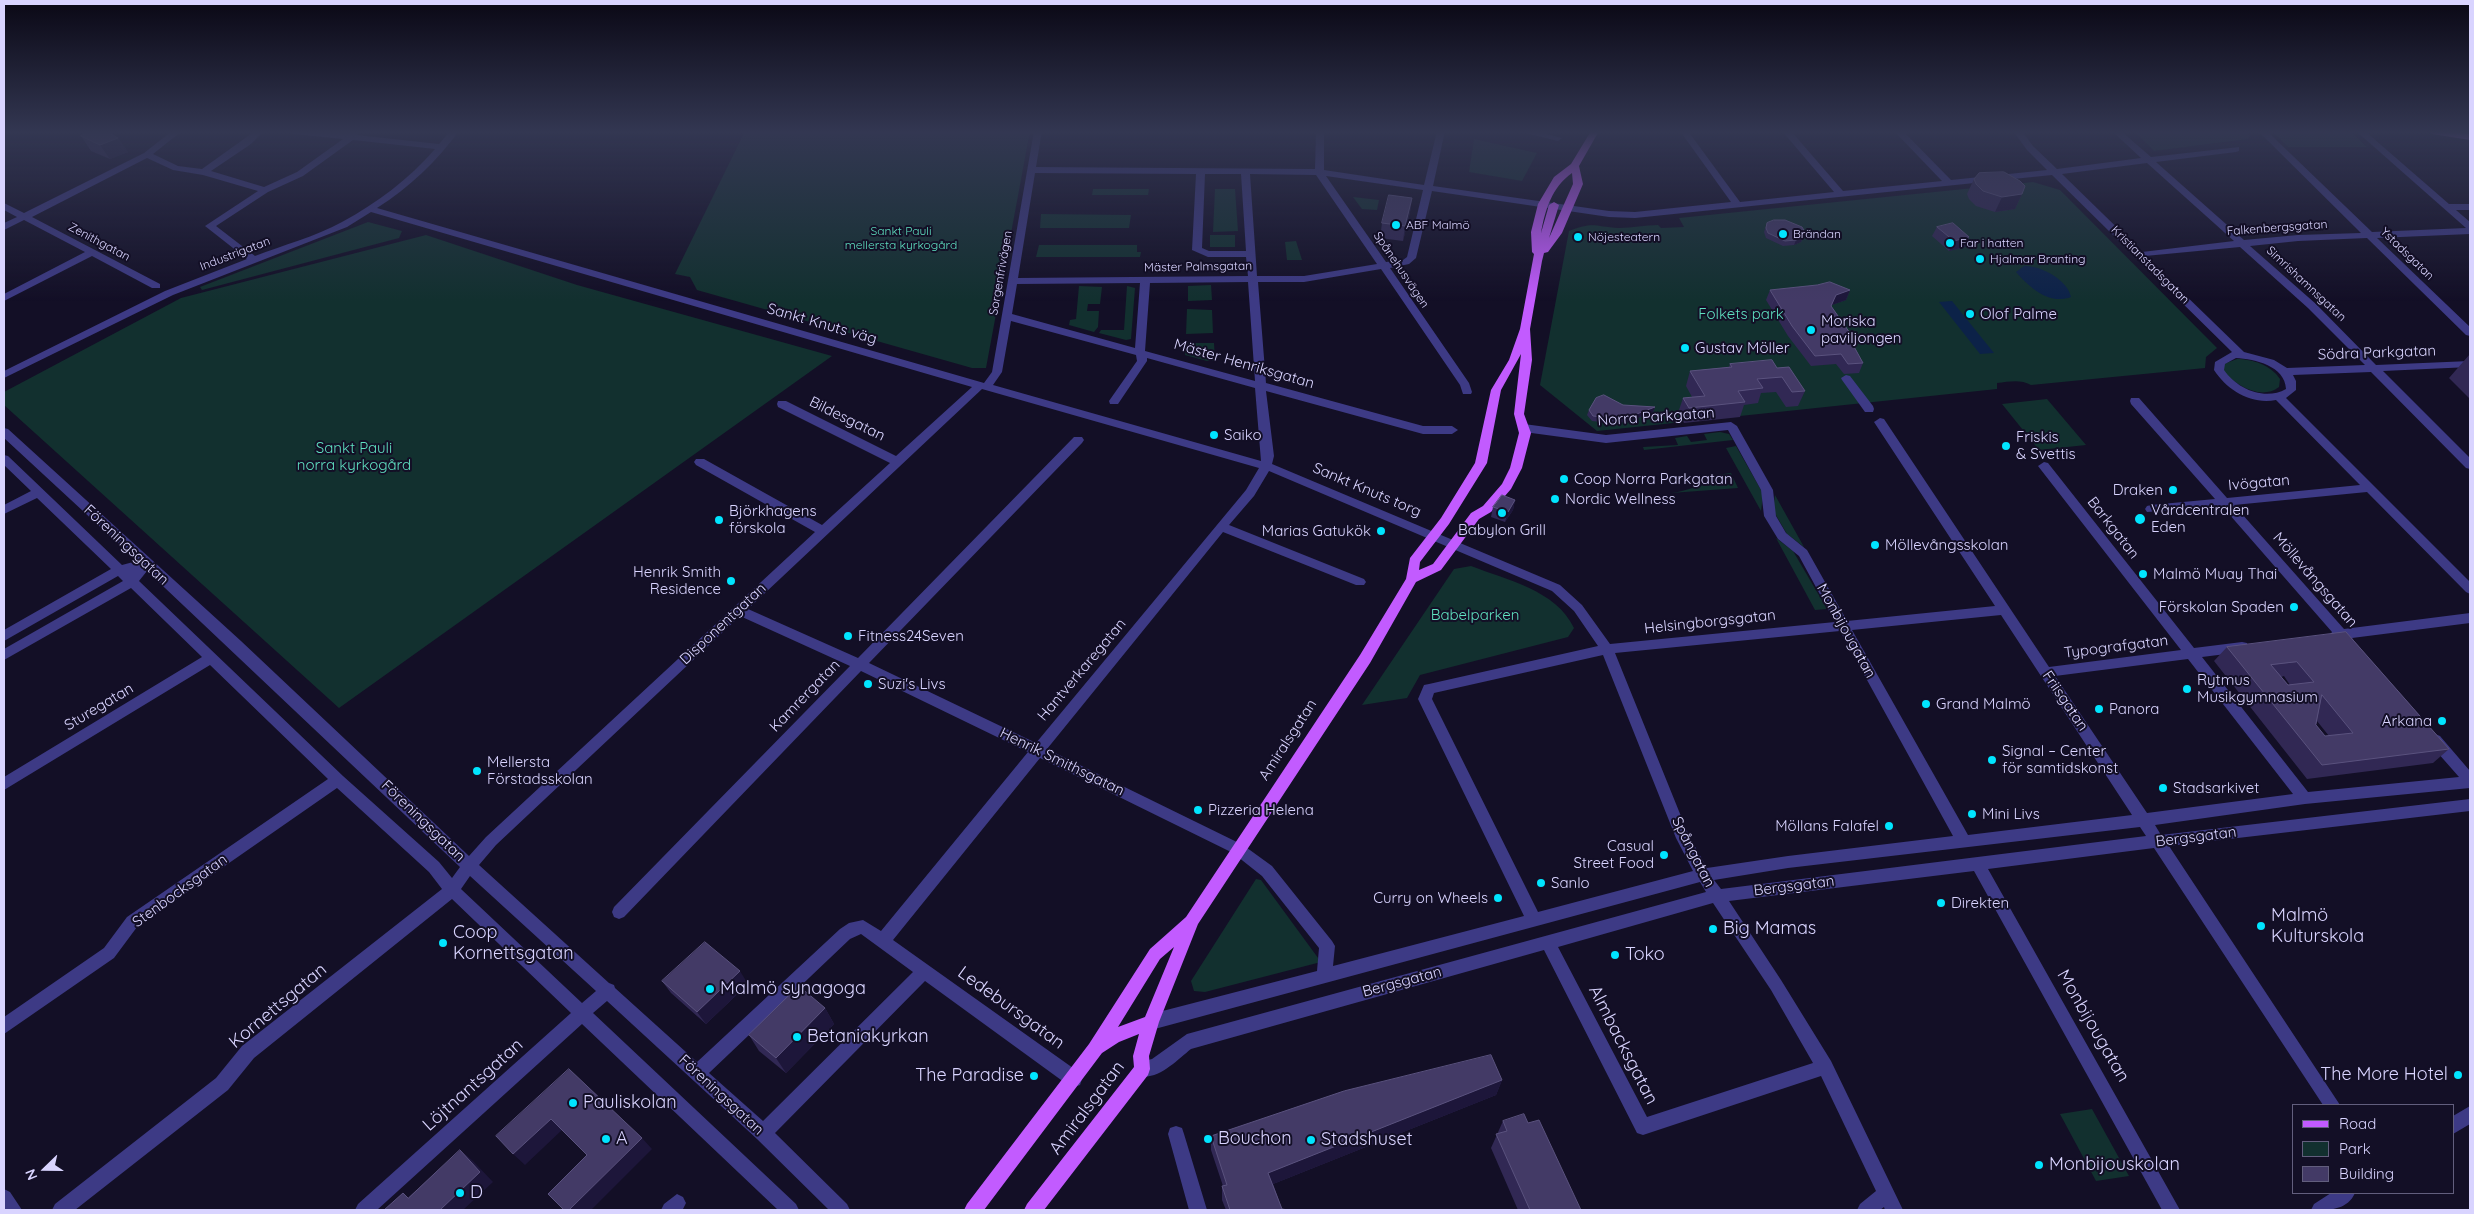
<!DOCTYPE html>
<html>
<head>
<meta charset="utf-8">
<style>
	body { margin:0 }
	#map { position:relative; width:2474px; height:1214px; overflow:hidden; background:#130f26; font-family:Quicksand,sans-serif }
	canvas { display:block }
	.frame { position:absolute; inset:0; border:5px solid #d9d4ff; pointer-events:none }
	.legend { position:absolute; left:2292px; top:1104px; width:162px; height:90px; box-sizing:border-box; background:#130f26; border:1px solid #625e7d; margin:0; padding:6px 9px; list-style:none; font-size:15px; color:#d9d4ff }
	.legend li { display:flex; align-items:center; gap:10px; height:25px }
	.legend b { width:25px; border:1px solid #625e7d }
	.north { position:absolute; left:20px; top:1144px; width:50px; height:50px; -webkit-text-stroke:4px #130f26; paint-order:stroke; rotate:248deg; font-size:14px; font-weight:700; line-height:20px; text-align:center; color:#d9d4ff }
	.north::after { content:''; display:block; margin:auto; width:18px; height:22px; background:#d9d4ff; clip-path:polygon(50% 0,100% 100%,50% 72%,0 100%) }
</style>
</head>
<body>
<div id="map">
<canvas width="2474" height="1214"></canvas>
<div class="frame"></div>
<ul class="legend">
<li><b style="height:6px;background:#c25bff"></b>Road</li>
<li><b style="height:14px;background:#12302f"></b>Park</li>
<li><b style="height:14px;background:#433a66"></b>Building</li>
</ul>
<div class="north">N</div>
</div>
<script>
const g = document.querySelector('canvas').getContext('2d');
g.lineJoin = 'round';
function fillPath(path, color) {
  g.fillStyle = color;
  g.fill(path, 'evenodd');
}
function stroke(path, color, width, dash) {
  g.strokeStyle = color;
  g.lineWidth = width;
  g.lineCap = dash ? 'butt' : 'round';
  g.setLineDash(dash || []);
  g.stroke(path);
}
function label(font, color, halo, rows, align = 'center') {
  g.font = font + ' Quicksand,sans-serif';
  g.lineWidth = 4;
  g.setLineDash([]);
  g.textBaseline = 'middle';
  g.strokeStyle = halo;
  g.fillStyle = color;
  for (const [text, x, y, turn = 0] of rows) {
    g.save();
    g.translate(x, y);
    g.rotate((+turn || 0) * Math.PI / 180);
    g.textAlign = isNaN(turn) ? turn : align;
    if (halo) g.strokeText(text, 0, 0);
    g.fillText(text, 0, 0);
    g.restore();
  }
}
fillPath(new Path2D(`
	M745,131h285l-44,237h-14l-275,-78 -7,-13 -15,-3z
	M2134,131h111l5,5 -2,3 -94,12z
	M2272,131h78l17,16h-79z
	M1474,139l63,14 -15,28 -53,-9z
	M2033,182l27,8 157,158 -11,9 -1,11 -174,17c-11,-6 -22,-3 -34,-2v6l-400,42 -57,-46 29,-154c25,-10 26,-4 50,-3 13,0 26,-3 39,-3l3,3 23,-1 -5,-9z
	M1093,189h56l-1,6h-56z
	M1215,189h20l3,42 -25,1z
	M1353,197l26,3 -2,10 -15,-1z
	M1041,214l90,1 -2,13h-89z
	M368,222l34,9 -3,7 -197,52 -2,-3z
	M426,235l151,50 255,71 -493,352 -335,-303v-13l177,-94z
	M1210,235h25v12h-25z
	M1296,241l6,19h-15l-2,-18z
	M1039,245h98v7h4l-1,5h-104z
	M1211,285l1,15 -24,1v-15z
	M1079,286l23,1 -2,17h-12l-1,7h12l-1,16 -4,5 -25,-7 1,-5 6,-1z
	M1127,286l8,2 -4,51 -5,1 -27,-7 2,-3h23z
	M1187,309l25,1 1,23 -27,1z
	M1186,343h28l1,18h-8l-22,-6z
	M2237,359c15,0 34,6 43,20l-1,8c-18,14 -42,-2 -56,-15l1,-8z
	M2047,399l39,46 -47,5 -37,-46z
	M1720,432l9,2 4,6 -89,10 -1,-3 35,-2 -3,-7 12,-2 4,6 16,-2 -3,-6z
	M1736,446l25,44 2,6 -2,15 -35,-63z
	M1731,473l7,15 -67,5c18,-2 32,-10 50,-12l2,4 10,-1 -2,-6 -16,1 1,-4z
	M1775,495l29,52 -17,-13 -14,-24z
	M1776,538l17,13 34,58 -12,1z
	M1471,566c36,14 85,24 103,62l-6,9 -148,38 -13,23 -45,7 92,-136z
	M1256,879l5,1 60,82 -116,30 -11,-1 -3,-10z
	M2092,1109l37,67 -33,5 -36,-67z`), '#12302f');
fillPath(new Path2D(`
	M2024,266c16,-1 44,14 47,31 -22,8 -41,-9 -55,-25z
	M1952,301l42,52 -14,1 -41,-52z`), '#0c2248');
fillPath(new Path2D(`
	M172,131h10l-29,23 25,12 24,3 53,-38h9l-13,13 -40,27 53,16 33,-15 46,-33 -49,-5 -4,-3h29l30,3 2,-3h9l-3,4 82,9 11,-13h9c-23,31 -49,56 -82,77l607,175 8,-11 42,-241h8l-6,36 279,2 1,-38h8v39l100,15 13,-54h8l-12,55 176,25 26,1 96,-10 -51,-71h8l52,71 94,-10 -52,-61h9l52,60 99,-10 -48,-50h9l48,49 96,-10 -20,-20 -14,-19h9l11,15 24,23 84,-11 -29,-27h9l30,26 88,-10v4l-3,1 -80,10 88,78 54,-5 63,-2 -103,-102h9l105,101 94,-4 -110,-97h9l84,73h21v6h-14l14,12v12l-93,4 93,89v9l-4,-1 -99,-97 -69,3 -48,5 66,58 60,61 94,-4v6l-87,4 87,87v11l-4,-1 -95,-96 -78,3 3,6v9l-10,8 184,184v12l-4,-2 -99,-100 -133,13 110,124 126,-16v10l-118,15 5,7 -1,4h-10l-7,-9 -7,-2 -2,-3 2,-3 -110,-126 -75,6 -2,-3 2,-3 4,-1 64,-6 -84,-95 -1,-3 1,-3h8l88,100 133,-13 -84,-85c-25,5 -49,-10 -62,-30l1,-8 17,-10 -180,-177 -417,43 -26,-1 -177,-26 -16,67 -7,6 -19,4 79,115 3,9 -1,2h-8l-3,-9 -79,-116 -77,13h-46l8,101 157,43h29l6,4 -6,4h-29l-157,-43 8,65 -2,8 288,121 22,20 28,39 225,-22 -36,-66 -21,-17 -14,-23 -3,-26 -33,-60 -122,13 -82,-11 -6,-4 6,-4 82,11 125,-13 6,4 36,64 3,26 10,17 21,17 40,71 148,-15 -121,-184 6,-4 4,1 165,248 132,-17 -143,-184 6,-4 4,1 146,185 48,-6 5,1 1,4 -1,4 -5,1 -40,5 106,135 151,-15 -29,-33 -2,-4 2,-4 5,-2 5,2 30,35v17l-165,16 -150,21 6,10 309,-36v12l-301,35 171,259h-17l-169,-257 -166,21 192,341h-18l-188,-339 -245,30 52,79 50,81 72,149h-18l-1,-3 -4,3h-23l3,-6 16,-13 -55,-115 -178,59 -6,-2 -93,-183 -353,99c-14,11 -35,34 -55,26l-2,-6 2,-6 16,-4 35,-25 519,-142 -6,-10 -549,148 -6,-3 -2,-5 2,-5 6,-3 166,-43 2,-23 -57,-72 -29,-23 -193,-95 -147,182 187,133 2,6 -2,6 -6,2 -6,-2 -143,-104 -150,152 72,71 3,6h-21l-72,-71 -150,-138 -14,12 203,191 3,6h-21l-196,-186 -205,186h-22l3,-6 213,-191 -119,-114 -198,159 -26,32 -153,120h-23l3,-6 161,-126 26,-32 200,-157 -13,-17 -92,-84 -200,139 -23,31 -110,76v-17l100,-69 23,-31 201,-138 -118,-114 -206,125v-13l198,-120 -71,-69 -127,72v-11l119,-68 -5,-5 -114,65v-11l107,-61 -74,-71 -33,16v-9l27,-14 -27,-26v-10l4,1 114,109 15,-4 -133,-123v-10l4,1 233,212 228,215 17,-19 329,-305 -119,-67 -2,-3 2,-3h8l118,66 68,-62 -112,-56 -1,-3 1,-3h8l110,55 76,-69 -601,-175 -24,15 -174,68 -169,83v-7l161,-80 82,-32 -42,-33 53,-35 -55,-16 -30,-5 -26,-12 -115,59 128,67v4h-8l-60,-32 -88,45v-7l81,-42 -61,-32 -20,10v-7l13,-6 -13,-7v-7l20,10 120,-60zM353,140l82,9c-26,30 -58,54 -93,73 -27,15 -59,23 -87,34l-39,-30 52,-34 35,-16zM2147,163l87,78 -92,11 -80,-78zM1035,173l161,1 -4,76 16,7h38l2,19 -230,2zM1205,174h36l5,77h-37l-7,-3zM1250,174l66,1 61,89 -73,12h-47zM1326,176l97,14 -16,67 -4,3 -17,2zM2240,247l68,61 57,57 -78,3 -13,-8 -30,-8 -99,-96zM1248,282l7,99 -110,-30 5,-68zM1140,283l-5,65 -123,-34 5,-30zM1011,321l125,34 1,6 -28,40 1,3h8l29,-43v-3l108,30 6,73 -268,-76 9,-13zM2236,358c19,1 49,8 50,31 -21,12 -49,0 -62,-19l1,-6zM982,389l277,79 -13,22 -210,253 -167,-80 213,-220 2,-3 -2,-3h-8l-216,221 -110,-49zM1269,471l283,120 22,20 24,35 -169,38 -5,1 -6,14 106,217 -191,50 2,-20 -3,-5 -60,-75 -29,-21 -196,-96 176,-217 133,53h8l2,-3 -2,-3 -135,-54 25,-29zM147,571l313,296 -8,11 -13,-16 -96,-86 -204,-195zM2001,615l131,200 -164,20 -116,-205zM740,616l110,50 -236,241 -2,5 2,5 5,2 5,-2 237,-246 167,81 -147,179 -18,-11 -14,3 -9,6 -143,133 -82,-74 -1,-3 -5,-2 -130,-118 17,-20zM1840,631l113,205 -165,20 -81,12 -18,-32 -74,-183zM1603,655l73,183 17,33 -155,41 -106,-213 2,-6zM2188,659l105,135 -146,19 -92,-137zM2140,827l6,9 -425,53 -7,-9 74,-12zM470,876l126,115 -14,12 -121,-114zM1713,903l58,87 42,73 -166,54 -89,-170zM861,934l52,38 -150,149 -54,-48 141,-134z
	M1517,131h18l27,7 -4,3z
	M1846,375l4,1 23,30 1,3 -1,3h-8l-23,-32 -1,-2z
	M2470,1106v18l-17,10v-18z
	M1176,1126l6,2 2,6 23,76h-18l-21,-76 2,-6z
	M4,1189l6,3 12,18h-18z
	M2331,1193h24c-8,18 -27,17 -44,17l3,-6z
	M677,1194l6,3 3,6 -3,6 -22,1 3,-6z`), '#3d3a85');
fillPath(new Path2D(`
	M1591,131h8l-20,35 4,18 -21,49 -14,19 -4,1 -2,8 -12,68 2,31 -8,54 7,19 -9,35 -11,21 -20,23 -12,7 -38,51 -25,12 -46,81 -172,261 -39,98 -10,34 1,13 -2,6 -104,135h-20l3,-6 107,-137 -1,-11 6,-22 -20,8 -17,11 -118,157h-20l3,-6 122,-160 61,-95 36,-32 174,-262 46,-76 4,-21 31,-40 34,-55 16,-73 18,-30 11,-31 14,-75 -2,-2 -1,-20 7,-28 16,-27 17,-13zM1572,173l1,11 -24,54 10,-33 -5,-3 -5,3 -8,28c4,-23 11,-46 31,-60zM1521,354l-7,60 5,19 -9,35 -8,16 -19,22 -12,7 -38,51 -14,6 1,-8 29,-38 38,-61 14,-73zM1174,947l-29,70 -27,10 42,-68z
	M2428,131h21l21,3v6l-38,-6z`), '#c25bff');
fillPath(new Path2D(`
	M81,136l37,2 10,14 -18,7 -19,-8z
	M1974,179l48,15 -7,15 -20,3 -19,-6 -7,-7 -2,-5z
	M1412,198l-2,14 -7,29 -23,-3 2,-15z
	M1767,223l38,9 -4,10 -7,3 -11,1 -17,-8 -2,-6z
	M1937,227l32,10 -4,10 -16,4 -17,-15z
	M1770,290h80l-4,10 -14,5 -1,1 26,37 -2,5 8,15 -4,10 -15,1 -8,-10 -25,2 -23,-30 -22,-36z
	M2470,354v45l-21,-21z
	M1730,364l47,4 28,23 -7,15 -12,1 -10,-15 -15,1 -3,10 -14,2 -4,12 -56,6 -6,-10 5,-15 9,-1 -6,-11 4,-15 39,-4z
	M1623,405l32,2 -2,5 -26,10 -17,1 -18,-2 -5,-6 2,-5z
	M1515,500l-2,10 -8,12 -14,-5 2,-10z
	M2346,632l103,117 -16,14 -126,16 -93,-118 13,-14zM2284,676l6,9h-2l-7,-8zM2317,721l12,15h-4l-9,-11z
	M662,981l86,3 -42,40 -35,-31z
	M825,1008l9,16 -48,49 -27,-22 -10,-16z
	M1502,1080l-6,15 -223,89 9,25 6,1h-62l-4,-10v-14h1l-12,-36v-14z
	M1503,1121l25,2 53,87h-63l-27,-62z`), '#312854');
fillPath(new Path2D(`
	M118,138l10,14 -18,7 -10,-14z
	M2022,194l-7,15 -20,3 7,-15z
	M1412,198l-2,14 -7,29 2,-15z
	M1805,232l-4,10 -7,3 2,-5z
	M1969,237l-4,10 -16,4 5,-10z
	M1850,290l-4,10 -14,5 -5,11 9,-21z
	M1655,407l-2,5 -26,10 2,-5z
	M1515,500l-2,10 -8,12 3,-10z
	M740,971l8,13 -42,40 -9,-12z
	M825,1008l9,16 -48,49 -10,-15z
	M1502,1080l-6,15 -228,91v-13z
	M551,1119l11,11 -37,35 -12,-11z
	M642,1138l10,11 -61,61h-22z
	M460,1150l13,11 20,21 -30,28h-21l-1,-1z`), '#1d163a');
const building = new Path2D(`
	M91,131h15l12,7 -18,7 -19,-9z
	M2004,172l16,9 5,5 -3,8 -20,3 -19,-6 -7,-7 -2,-5 5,-6z
	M1389,195l23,3 -7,28 -23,-3z
	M1774,220h11l17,7 3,5 -2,5 -7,3 -11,1 -17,-8 -2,-5 1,-5z
	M1953,223l16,14 -15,4 -17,-14z
	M1830,282l20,8 -14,5 -5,11 26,37h-5l11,20 -15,1 -7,-10 -26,2 -23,-30 -22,-36 47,-5z
	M1772,360l5,8 12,-1 16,24 -13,1 -10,-15 -25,2 6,9 -25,3 7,11 -56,6 -6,-10 22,-2 -15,-25 42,-4 -2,-3z
	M1604,395l19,10 32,2 -26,10 -18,1 -18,-2 -4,-6 7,-12z
	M1502,495l13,5 -7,12 -15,-5z
	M2346,632l103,117 -127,16 -95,-118zM2297,662l17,20 -26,3 -17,-20zM2322,695l31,38 -28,3 -9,-11z
	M705,942l35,29 -43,41 -35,-31z
	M799,986l26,22 -49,50 -27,-23z
	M1491,1055l11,25 -234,93 14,36 6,1h-58l-8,-24 5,-1 -16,-49 133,-45z
	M569,1069l73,69 -73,72h-5l-16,-16 39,-39 -36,-36 -38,35 -17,-18z
	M1524,1114l4,9 11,-3 42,90h-51l-34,-76 11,-3 -4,-10z
	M460,1150l20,22 -39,37 1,1h-58l19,-17 5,5z`);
fillPath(building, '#433a66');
stroke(building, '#5a527e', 1);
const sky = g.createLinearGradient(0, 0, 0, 301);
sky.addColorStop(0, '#0a0815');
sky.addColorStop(0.44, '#333752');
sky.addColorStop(1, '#33375200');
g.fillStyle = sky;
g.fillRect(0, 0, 2474, 301);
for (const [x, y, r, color] of [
	[1396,225,5,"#00e5ff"],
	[1783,234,5,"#00e5ff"],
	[1578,237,5,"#00e5ff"],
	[1950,243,5,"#00e5ff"],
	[1980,259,5,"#00e5ff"],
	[1970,314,5,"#00e5ff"],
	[1811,330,5,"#00e5ff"],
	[1685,348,5,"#00e5ff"],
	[1214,435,5,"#00e5ff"],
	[2006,446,5,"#00e5ff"],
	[1564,479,5,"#00e5ff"],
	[2173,490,5,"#00e5ff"],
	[1555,499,5,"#00e5ff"],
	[1502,513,5,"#00e5ff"],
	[2140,519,6,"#00e5ff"],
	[719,520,5,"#00e5ff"],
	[1381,531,5,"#00e5ff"],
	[1875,545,5,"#00e5ff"],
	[2143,574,5,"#00e5ff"],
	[731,581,5,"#00e5ff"],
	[2294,607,5,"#00e5ff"],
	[848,636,5,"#00e5ff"],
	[868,684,5,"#00e5ff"],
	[2187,689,5,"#00e5ff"],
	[1926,704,5,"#00e5ff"],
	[2099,709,5,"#00e5ff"],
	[2442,721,5,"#00e5ff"],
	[1992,760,5,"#00e5ff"],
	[477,771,5,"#00e5ff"],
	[2163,788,5,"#00e5ff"],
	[1198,810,5,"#00e5ff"],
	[1972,814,5,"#00e5ff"],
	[1889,826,5,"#00e5ff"],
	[1664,855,5,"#00e5ff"],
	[1541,883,5,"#00e5ff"],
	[1498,898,5,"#00e5ff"],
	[1941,903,5,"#00e5ff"],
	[2261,926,5,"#00e5ff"],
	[1713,929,5,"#00e5ff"],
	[443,943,5,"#00e5ff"],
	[1615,955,5,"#00e5ff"],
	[710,989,5,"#00e5ff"],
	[797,1037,5,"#00e5ff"],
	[2458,1075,5,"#00e5ff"],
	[1034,1076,5,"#00e5ff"],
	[573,1103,5,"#00e5ff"],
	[606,1139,5,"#00e5ff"],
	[1208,1139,5,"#00e5ff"],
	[1311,1140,5,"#00e5ff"],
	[2039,1165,5,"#00e5ff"],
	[460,1193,5,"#00e5ff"]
]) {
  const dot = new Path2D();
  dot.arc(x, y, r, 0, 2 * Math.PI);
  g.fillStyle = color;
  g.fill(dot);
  stroke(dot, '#130f26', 2);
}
label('12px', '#d9d4ff', '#130f26', [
	["ABF Malmö",1406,225],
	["Brändan",1793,234],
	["Nöjesteatern",1588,237],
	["Far i hatten",1960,243],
	["Hjalmar Branting",1990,259]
], 'left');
label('12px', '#d9d4ff', '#130f26', [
	["Falkenbergsgatan",2277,228,-4],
	["Zenithgatan",99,242,28],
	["Industrigatan",235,254,-21],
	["Ystadsgatan",2407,254,44],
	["Kristianstadsgatan",2150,265,45],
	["Mäster Palmsgatan",1198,267,-1],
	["Spånehusvägen",1401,270,56],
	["Sorgenfrivägen",1001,273,-80],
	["Simrishamnsgatan",2306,284,43]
]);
label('12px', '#5fe0c0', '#130f26', [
	["Sankt Pauli",901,231],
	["mellersta kyrkogård",901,245]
]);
label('15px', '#5fe0c0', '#130f26', [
	["Folkets park",1741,314],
	["Sankt Pauli",354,448],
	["norra kyrkogård",354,465],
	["Babelparken",1475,615]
]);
label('15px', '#d9d4ff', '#130f26', [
	["Olof Palme",1980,314],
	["Moriska",1821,321],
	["paviljongen",1821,338],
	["Gustav Möller",1695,348],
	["Saiko",1224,435],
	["Friskis",2016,437],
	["& Svettis",2016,454],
	["Coop Norra Parkgatan",1574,479],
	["Draken",2163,490,"right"],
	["Nordic Wellness",1565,499],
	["Vårdcentralen",2151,510],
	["Eden",2151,527],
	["Björkhagens",729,511],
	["förskola",729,528],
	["Babylon Grill",1502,530,"center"],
	["Marias Gatukök",1371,531,"right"],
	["Möllevångsskolan",1885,545],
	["Henrik Smith",721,572,"right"],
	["Residence",721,589,"right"],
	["Malmö Muay Thai",2153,574],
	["Förskolan Spaden",2284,607,"right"],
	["Fitness24Seven",858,636],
	["Rytmus",2197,680],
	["Musikgymnasium",2197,697],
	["Suzi's Livs",878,684],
	["Grand Malmö",1936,704],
	["Panora",2109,709],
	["Arkana",2432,721,"right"],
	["Signal – Center",2002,751],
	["för samtidskonst",2002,768],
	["Mellersta",487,762],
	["Förstadsskolan",487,779],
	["Stadsarkivet",2173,788],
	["Pizzeria Helena",1208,810],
	["Mini Livs",1982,814],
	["Möllans Falafel",1879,826,"right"],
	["Casual",1654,846,"right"],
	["Street Food",1654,863,"right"],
	["Sanlo",1551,883],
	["Curry on Wheels",1488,898,"right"],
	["Direkten",1951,903]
], 'left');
label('15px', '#d9d4ff', '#130f26', [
	["Sankt Knuts väg",822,324,16],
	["Södra Parkgatan",2377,353,-2],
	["Mäster Henriksgatan",1244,364,16],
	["Norra Parkgatan",1656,417,-4],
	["Bildesgatan",847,419,26],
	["Ivögatan",2259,483,-5],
	["Sankt Knuts torg",1367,490,23],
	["Barkgatan",2113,528,52],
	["Föreningsgatan",126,545,43],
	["Möllevångsgatan",2315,580,49],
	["Helsingborgsgatan",1710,622,-6],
	["Disponentgatan",723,624,-43],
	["Monbijougatan",1846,631,61],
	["Typografgatan",2116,647,-7],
	["Hantverkaregatan",1082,670,-50],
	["Kamrergatan",805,696,-46],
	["Friisgatan",2065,701,56],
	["Sturegatan",99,707,-31],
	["Amiralsgatan",1288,740,-57],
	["Henrik Smithsgatan",1062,762,26],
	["Föreningsgatan",423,821,44],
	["Bergsgatan",2196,837,-7],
	["Spångatan",1693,852,63],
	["Bergsgatan",1794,886,-7],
	["Stenbocksgatan",180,891,-36],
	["Bergsgatan",1402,982,-15],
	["Föreningsgatan",721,1095,43]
]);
label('18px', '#d9d4ff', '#130f26', [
	["Malmö",2271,916],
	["Kulturskola",2271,937],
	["Big Mamas",1723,929],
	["Coop",453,933],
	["Kornettsgatan",453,954],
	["Toko",1625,955],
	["Malmö synagoga",720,989],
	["Betaniakyrkan",807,1037],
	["The More Hotel",2448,1075,"right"],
	["The Paradise",1024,1076,"right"],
	["Pauliskolan",583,1103],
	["A",616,1139],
	["Bouchon",1218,1139],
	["Stadshuset",1321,1140],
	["Monbijouskolan",2049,1165],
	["D",470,1193]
], 'left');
label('18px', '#d9d4ff', '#130f26', [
	["Kornettsgatan",278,1006,-40],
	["Ledebursgatan",1011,1008,36],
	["Monbijougatan",2093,1026,60],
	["Almbacksgatan",1623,1045,63],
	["Löjtnantsgatan",473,1085,-42],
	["Amiralsgatan",1087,1108,-53]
]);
</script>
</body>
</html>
